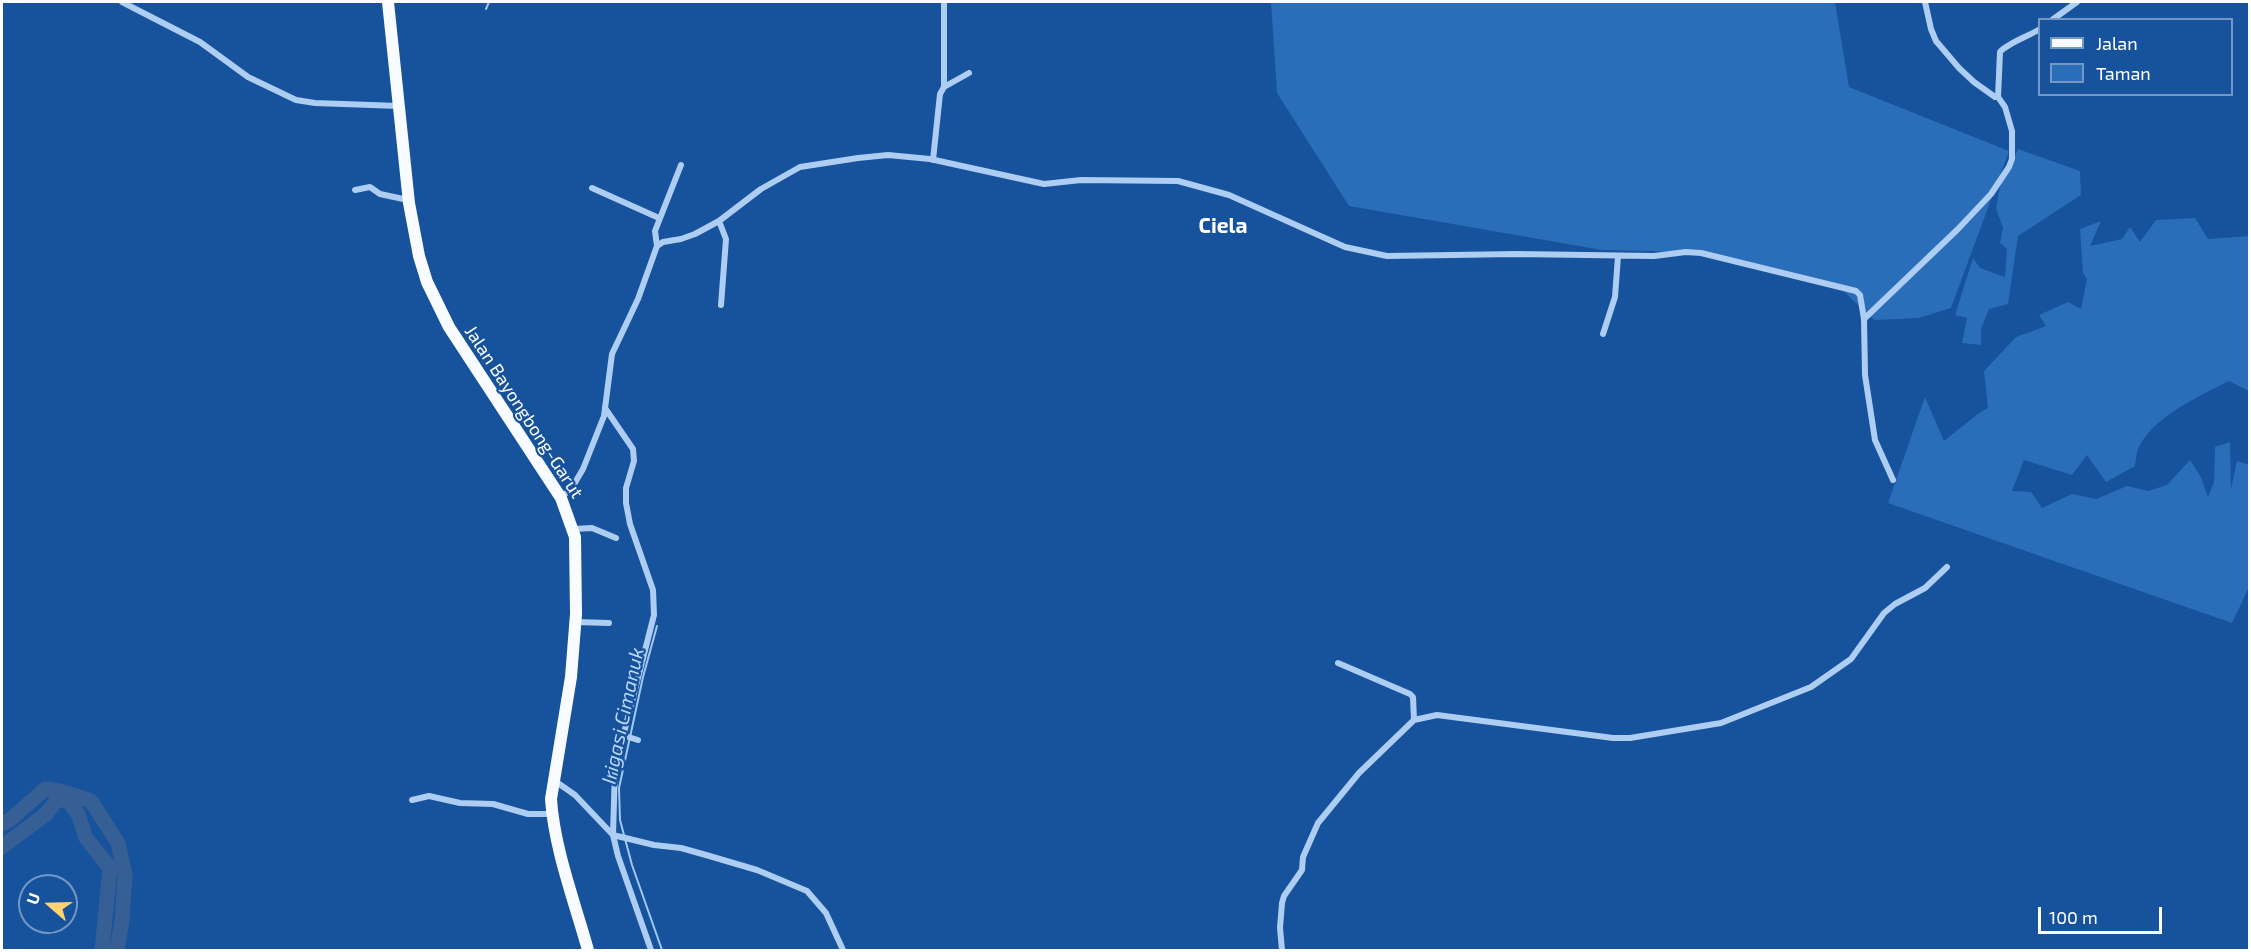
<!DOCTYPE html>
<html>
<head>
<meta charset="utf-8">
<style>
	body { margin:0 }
	#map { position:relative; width:2251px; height:952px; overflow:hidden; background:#17529c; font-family:"Exo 2",sans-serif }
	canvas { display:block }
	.frame { position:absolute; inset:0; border:3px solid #fff; pointer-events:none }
	.legend { position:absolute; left:2038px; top:18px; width:195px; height:78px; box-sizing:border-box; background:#17529c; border:2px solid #7497c4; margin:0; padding:8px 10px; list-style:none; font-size:18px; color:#fff }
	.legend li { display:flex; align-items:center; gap:12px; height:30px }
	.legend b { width:30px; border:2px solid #7497c4 }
	.north { position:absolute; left:18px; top:874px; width:60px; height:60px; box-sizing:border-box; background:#17529c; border:2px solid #7497c4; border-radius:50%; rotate:290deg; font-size:16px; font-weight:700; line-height:24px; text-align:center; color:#fff }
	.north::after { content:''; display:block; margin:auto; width:21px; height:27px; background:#ffd36e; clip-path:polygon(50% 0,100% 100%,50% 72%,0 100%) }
	.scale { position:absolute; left:2038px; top:907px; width:124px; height:27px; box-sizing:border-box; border:3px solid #fff; border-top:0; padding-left:8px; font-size:18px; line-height:21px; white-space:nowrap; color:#fff; -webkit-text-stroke:4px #17529c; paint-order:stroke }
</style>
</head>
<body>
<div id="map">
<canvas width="2251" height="952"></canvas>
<div class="frame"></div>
<ul class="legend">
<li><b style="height:8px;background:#f8fbff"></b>Jalan</li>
<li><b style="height:16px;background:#2a6db9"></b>Taman</li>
</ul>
<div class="north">U</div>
<div class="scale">100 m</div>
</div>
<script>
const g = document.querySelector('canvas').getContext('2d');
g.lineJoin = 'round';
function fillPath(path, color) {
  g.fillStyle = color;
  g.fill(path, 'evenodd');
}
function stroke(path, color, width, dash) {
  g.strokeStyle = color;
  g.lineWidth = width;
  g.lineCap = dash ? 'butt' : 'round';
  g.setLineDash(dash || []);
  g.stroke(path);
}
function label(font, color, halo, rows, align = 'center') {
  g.font = font + ' "Exo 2",sans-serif';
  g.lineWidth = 4.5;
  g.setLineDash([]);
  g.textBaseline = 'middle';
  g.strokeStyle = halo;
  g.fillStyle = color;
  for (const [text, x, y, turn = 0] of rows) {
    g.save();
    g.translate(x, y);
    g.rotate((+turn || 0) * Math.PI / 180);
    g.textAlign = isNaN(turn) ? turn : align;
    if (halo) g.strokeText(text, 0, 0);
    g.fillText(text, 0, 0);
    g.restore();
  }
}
fillPath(new Path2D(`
	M1271,2h564l14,85 160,64 -58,157 -32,10 -45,2 -36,-34 -152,-34 -84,-2 -253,-44 -72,-113z
	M2018,149l62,22 1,24 -63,41 -10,68 -19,5 -8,20v16l-19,-2 5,-25 -12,-3 18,-57 7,10 25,9 2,-28 -7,-6 3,-15 -7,-19 4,-23z
	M2195,218l13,21 41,-3v155l-20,-10c-28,14 -76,36 -90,66 -3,6 -3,13 -4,19l-29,16 -19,-27 -15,20 -48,-15 -12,31 19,1 11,16 30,-14 24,5 31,-13 21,5 19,-6 23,-25 11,17 7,20 6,-15 1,-35 15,-5 1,47 6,-28 13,4 -1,122 -17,36 -344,-120 37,-106 19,44 35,-28 9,-5 -4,-37 32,-34 30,-11 -7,-11 29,-13 13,7 6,-30 -4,-6 -3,-44 21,-8 -11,25 32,-7 8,-12 10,15 16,-22z`), '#2a6db9');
stroke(new Path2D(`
	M486,9l3,-7
	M657,626l-14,51 -24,111 1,32 12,45 30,85`), '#a0c8f5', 2);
stroke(new Path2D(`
	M2,824l9,-5 34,-30 15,2 31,10 27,42 7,32 -3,46 -5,29
	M2,847l44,-33 10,-13 11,-2 11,15 8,24 24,30 -8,82`), '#355f95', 15);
stroke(new Path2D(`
	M122,2l78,40 48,35 48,23 19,3 84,3
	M1925,2l6,27 5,12 23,27 15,14 21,15h3
	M2052,20l25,-18
	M944,87v-85
	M933,160l7,-66 4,-7 25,-14
	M592,188l67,30
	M355,190l15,-3 10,7 28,6
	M719,221l7,18 -5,66
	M657,246l-2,-15 26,-66
	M1864,319l94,-90 33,-35 18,-27 3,-8v-28l-7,-24 -7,-10 2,-45c8,-9 29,-16 40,-23
	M1603,334l12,-37 3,-41
	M605,408l28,41 1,12 -8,27v15l4,21 23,66 1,25 -39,153 -2,67 5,21 33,94
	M561,498l12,-12 10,-17 21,-53 8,-62 26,-55 19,-53 6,-4 18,-3 14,-5 24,-13 42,-32 39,-22 58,-9 30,-3 42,4 114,25 37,-4 97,1 51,14 116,52 42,9 130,-2 137,2 32,-4 15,1 155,38 4,4 4,24 1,56 10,65 18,40
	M573,529l19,-1 24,10
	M576,622l33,1
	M1338,663l72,31 3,3 1,23
	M622,735l16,5
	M555,781l20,14 38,40 41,10 27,3 25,7 51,15 50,21 19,22 17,37
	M412,800l17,-4 31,7 33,1 35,10h24
	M1282,950l-2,-22 2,-25 2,-7 18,-26 1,-13 15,-34 41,-50 55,-53 23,-5 176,23h17l91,-15 90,-36 40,-28 33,-46 11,-9 30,-16 22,-21`), '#adcdf2', 6);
stroke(new Path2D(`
	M388,2l21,201 10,53 8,26 22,45 112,171 14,39 1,77 -5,63 -20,122c3,49 24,104 37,151`), '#f8fbff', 12);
label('18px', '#fff', '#17529c', [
	["Jalan Bayongbong-Garut",524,412,57]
]);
label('italic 20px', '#bad7f9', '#17529c', [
	["Irigasi Cimanuk",623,716,-78]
]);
label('bold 21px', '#fff', '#17529c', [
	["Ciela",1223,226]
]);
</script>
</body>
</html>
